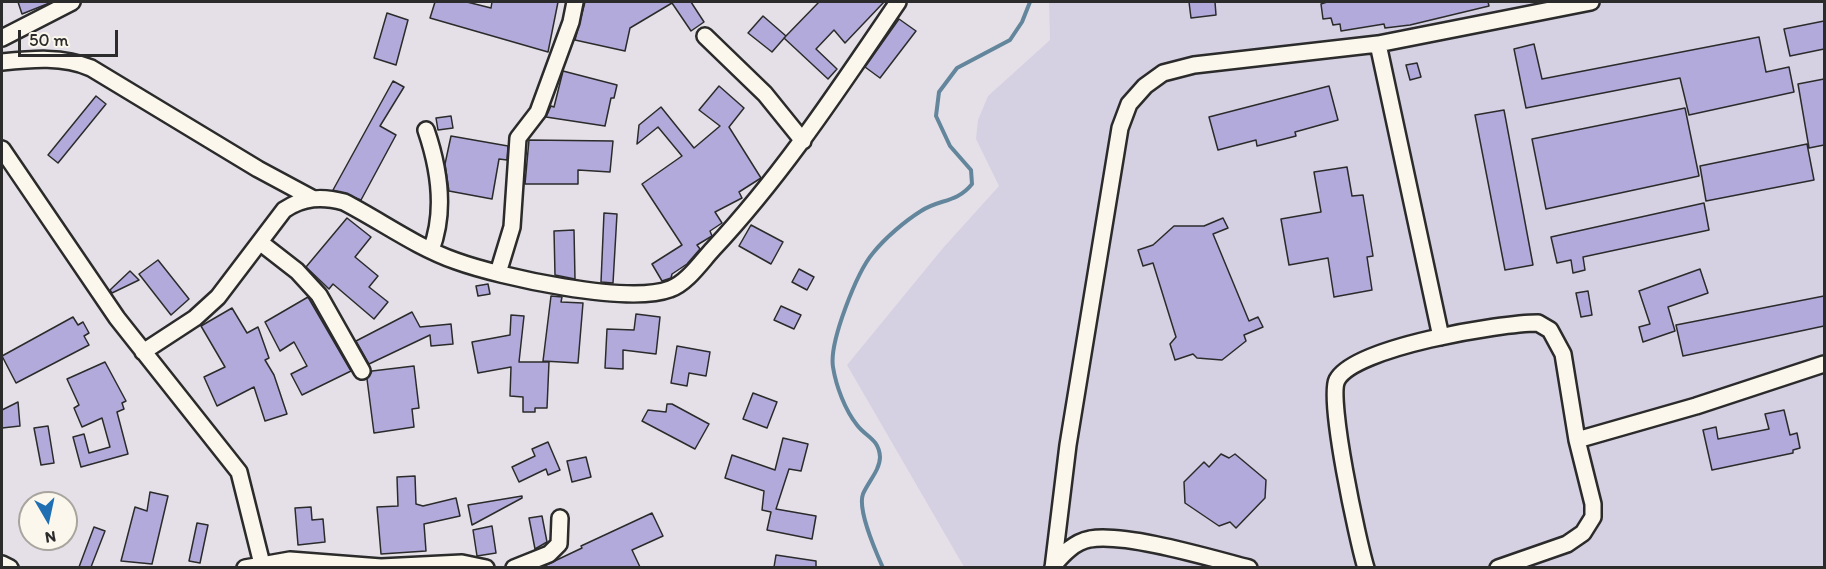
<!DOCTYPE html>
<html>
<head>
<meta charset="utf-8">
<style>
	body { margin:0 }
	#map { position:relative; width:1826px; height:569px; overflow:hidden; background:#e5e0e7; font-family:Itim,sans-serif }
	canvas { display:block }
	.frame { position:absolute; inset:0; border:3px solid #2b2b2b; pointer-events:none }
	.north { position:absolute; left:18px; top:491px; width:60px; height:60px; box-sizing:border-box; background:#fbf7ec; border:2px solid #a8a59f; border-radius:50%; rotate:171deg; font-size:16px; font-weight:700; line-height:24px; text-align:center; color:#2b2b2b }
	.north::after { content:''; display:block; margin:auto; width:21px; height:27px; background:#1f6fb2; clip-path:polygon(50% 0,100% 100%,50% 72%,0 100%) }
	.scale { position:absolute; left:18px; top:30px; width:100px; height:27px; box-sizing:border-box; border:3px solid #2b2b2b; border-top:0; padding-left:8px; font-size:18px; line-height:21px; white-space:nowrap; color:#2b2b2b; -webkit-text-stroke:4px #fbf7ec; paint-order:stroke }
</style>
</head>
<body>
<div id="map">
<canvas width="1826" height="569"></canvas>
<div class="frame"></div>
<div class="north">N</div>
<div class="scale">50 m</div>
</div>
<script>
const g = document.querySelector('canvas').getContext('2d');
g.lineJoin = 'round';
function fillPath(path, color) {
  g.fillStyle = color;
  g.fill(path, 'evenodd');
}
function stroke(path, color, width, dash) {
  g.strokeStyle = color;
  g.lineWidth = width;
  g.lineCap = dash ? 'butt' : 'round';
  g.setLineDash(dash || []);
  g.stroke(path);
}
fillPath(new Path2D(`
	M1049,2h775v565h-860l-117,-202 96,-117 56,-62 -23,-47 2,-19 10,-24 62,-56z`), '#d6d0e3');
stroke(new Path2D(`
	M883,568c-7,-16 -26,-58 -20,-74 5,-12 17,-24 17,-37 -1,-18 -14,-20 -23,-32 -12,-15 -21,-39 -24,-58 -4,-25 24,-95 40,-114 12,-15 32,-32 48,-42 18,-12 36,-8 51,-27l-1,-14 -21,-24 -14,-30 3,-24 18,-24 53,-28 12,-18 8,-20`), '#63869d', 4);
const building = new Path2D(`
	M18,2h34l-30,12z
	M435,2h32l24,6 1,-6h66l-10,50 -118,-34z
	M585,2h106l13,20 -13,9 -19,-28 -42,25 -5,23 -50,-11z
	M819,2h65l-39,41 -11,-13 -18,19 21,20 -9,10 -44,-41z
	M1189,2h26l1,13 -25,3z
	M1327,2h161l1,4 -79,19 -25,3 -1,-4 -43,7 -1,-7 -7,1 -2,-7 -8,1 -2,-15z
	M387,13l21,7 -12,45 -22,-7z
	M763,16l23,20 -14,16 -24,-19z
	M899,19l17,12 -36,47 -15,-11z
	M1824,21v28l-34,7 -6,-27z
	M1759,37l7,35 23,-5 5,25 -105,23 -9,-37 -154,30 -12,-59 20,-5 8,35z
	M1417,63l4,14 -11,3 -4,-15z
	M563,71l54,14 -3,13h-3l-6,28 -59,-9 5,-11 3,1z
	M1824,79v66l-15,3 -11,-64z
	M393,81l11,6 -24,39 16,9 -35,65 -28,-10z
	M719,86l25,22 -15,19 32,51 -22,14 3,6 -27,14 7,11 -12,8 2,5 -15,9 3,4 -13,15 -15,10 -1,4 -9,3 -10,-17 30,-19 -40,-61 40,-28 -24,-29 -21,17 2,-19 22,-18 33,41 26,-22 -21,-16z
	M1329,86l9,34 -43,12 1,4 -39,10 -1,-6 -38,10 -9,-33z
	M96,96l10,8 -48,59 -10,-8z
	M1685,108l14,68 -153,33 -14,-70z
	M1504,110l29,155 -28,5 -30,-155z
	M451,116l2,12 -15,2 -2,-12z
	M451,136l57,10 -1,14 -8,-1 -7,40 -43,-8 -4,-27z
	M529,140l84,1 -3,31 -32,-2v14h-53z
	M1807,144l7,36 -108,21 -6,-35z
	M1347,167l5,29 11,-1 10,61 -6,1 5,33 -38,7 -6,-39 -39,7 -8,-46 40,-7 -7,-40z
	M1704,203l5,27 -126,27 2,13 -12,3 -2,-13 -14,3 -6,-26z
	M604,213l13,1 -4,69 -12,-1z
	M347,218l24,19 -16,20 23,19 -9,11 19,15 -14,17 -41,-35 -4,5 -23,-22z
	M1223,218l5,10 -15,6 36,87 9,-4 5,10 -19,8 2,6 -24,19 -25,-2 -4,-4 -18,6 -5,-16 6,-7 -23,-74 -10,3 -5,-16 15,-5 21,-19h30z
	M751,225l32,17 -12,22 -32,-18z
	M574,230l1,49 -20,-4 -1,-44z
	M158,260l31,39 -18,16 -32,-41z
	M799,269l15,8 -7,13 -15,-8z
	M1700,269l8,24 -40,14 7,24 -32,11 -4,-15 11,-3 -11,-33z
	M130,271l9,9 -27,13 -2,-3z
	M488,284l2,10 -12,2 -2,-10z
	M1588,291l4,24 -11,2 -5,-24z
	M551,296l11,1 -1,5 22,1 -5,60 -35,-2z
	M1824,296v30l-141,30 -7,-31z
	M308,297l43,74 -49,24 -11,-21 16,-8 -13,-24 -14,9 -15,-29z
	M781,306l20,9 -7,14 -20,-9z
	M232,308l15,25 11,-6 11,31 -4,2 9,15 13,39 -22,7 -11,-34 -37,19 -13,-29 21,-10 -24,-41z
	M412,312l8,15 31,-3 2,20 -22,2 -1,-11 -61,29 -13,-23z
	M636,314l24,3 -4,37 -33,-4v19l-18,-1 2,-39 27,1z
	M511,315l13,1 -5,46h30l-2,46h-12v4h-12v-15l-13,-1 1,-29 -33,6 -6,-31 38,-7z
	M73,317l5,8 5,-3 6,11 -5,3 5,9 -73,38 -14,-27z
	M677,346l33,6 -4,24 -17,-3 -2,13 -16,-3z
	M105,362l21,39 -4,2 2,6 -7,3 11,42 -47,13 -8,-30 11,-3 5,19 21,-6 -8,-29 -20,9 -8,-19 5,-3 -12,-26z
	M414,366l5,42 -7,1 2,18 -40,6 -7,-54 5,-8z
	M753,393l24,9 -10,26 -24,-9z
	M18,402l2,24 -18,2v-18z
	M667,404h5l37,20 -14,25 -53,-28 6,-11 18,2z
	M1784,410l6,25 7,-2 3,15 -7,2v3l-81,17 -9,-40 13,-3 2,12 51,-10 -4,-15z
	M48,426l6,37 -13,2 -7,-37z
	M783,438l25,6 -7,27 -12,-2 -13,40 40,7 -4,23 -45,-9 4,-18 -9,-2 2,-19 -39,-13 7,-23 43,15z
	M548,442l12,28 -12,5 -2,-6 -27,13 -7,-15 23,-11 -3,-7z
	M1221,454l8,4 6,-4 31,26 -1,18 -29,30 -6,-6 -11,4 -34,-23 -1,-21 20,-20 5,5z
	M586,457l5,20 -19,5 -5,-21z
	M415,476l1,28 7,2 33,-8 4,18 -36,8 2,27 -45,3 -4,-47 21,-1 -1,-29z
	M150,492l18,4 -16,68 -31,-3 14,-54 12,4z
	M522,496v2l-50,27 -4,-20z
	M311,507l1,13 11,-1 2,23 -27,3 -3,-37z
	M652,513l11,23 -31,14 8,17h-98l40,-19 -1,-2z
	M542,516l5,26 -12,7 -6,-31z
	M197,523l11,2 -8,38 -11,-2z
	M492,526l4,27 -19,3 -4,-26z
	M94,527l11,4 -14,36h-12z
	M776,555l40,6v6h-42z`);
fillPath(building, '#b2aadb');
stroke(building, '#2b2b2b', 1.5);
const street = new Path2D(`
	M705,36l60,58 38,47
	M2,38l70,-36
	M1378,44l63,293
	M2,62c30,-3 61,-6 89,6l167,101 54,29
	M426,130c13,38 20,81 5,120
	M2,149l115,169 122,154 24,96
	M261,243l36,28 22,24 43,76
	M498,273l14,-46 6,-89 20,-26 33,-90 4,-20
	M143,352l52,-34 23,-21 66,-87c19,-13 38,-14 60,-8 37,19 72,45 112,59 44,16 172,44 214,28 17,-6 31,-27 43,-40 71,-76 127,-162 185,-247
	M1577,440l119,-34 128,-42
	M2,564l8,4
	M1053,566c10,-12 21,-24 37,-27 37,-6 120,19 159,29
	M245,568l45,-8 91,7 81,-4 24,5
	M514,568l35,-14 10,-10 1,-26
	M1053,568l15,-123 52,-317 9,-24 16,-18 18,-13 31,-8 184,-21 213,-42
	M1366,568c-8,-26 -39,-169 -29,-188 17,-33 164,-57 201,-57l12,7 13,24 14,86 16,64v13l-10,16 -16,11 -69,24`);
stroke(street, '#2b2b2b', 20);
stroke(street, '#fbf7ec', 15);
</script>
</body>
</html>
